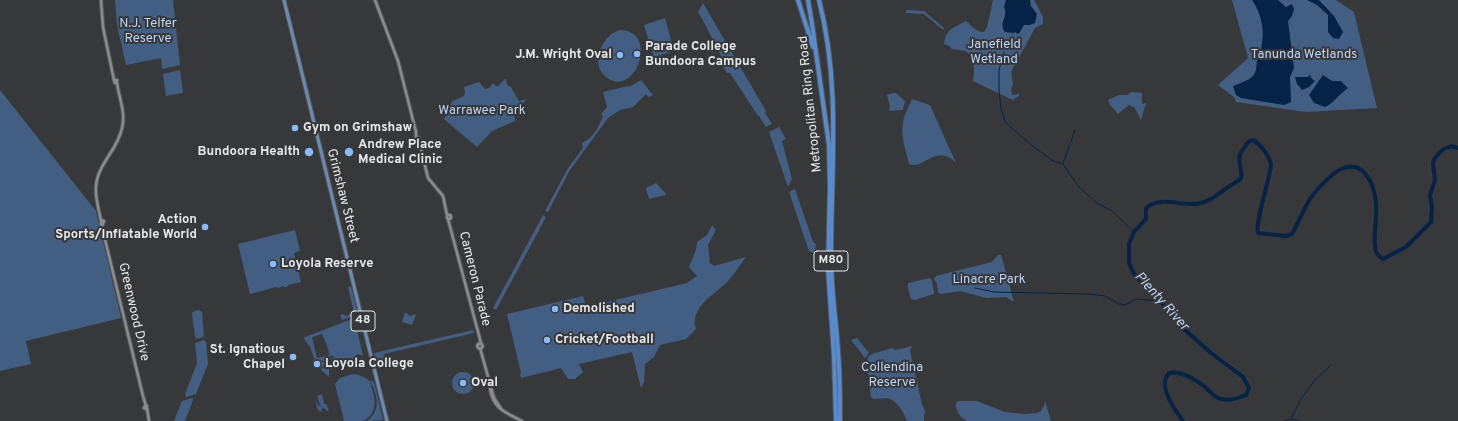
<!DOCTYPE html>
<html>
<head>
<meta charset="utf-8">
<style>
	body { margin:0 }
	canvas { display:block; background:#36383a }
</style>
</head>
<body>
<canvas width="1458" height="421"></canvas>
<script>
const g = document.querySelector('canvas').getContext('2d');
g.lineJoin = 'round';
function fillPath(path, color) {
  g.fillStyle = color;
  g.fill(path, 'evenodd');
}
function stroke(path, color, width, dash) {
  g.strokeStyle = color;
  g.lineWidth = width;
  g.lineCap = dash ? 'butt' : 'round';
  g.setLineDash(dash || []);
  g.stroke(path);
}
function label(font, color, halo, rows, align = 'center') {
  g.font = font + ' Overpass,sans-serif';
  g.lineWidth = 4;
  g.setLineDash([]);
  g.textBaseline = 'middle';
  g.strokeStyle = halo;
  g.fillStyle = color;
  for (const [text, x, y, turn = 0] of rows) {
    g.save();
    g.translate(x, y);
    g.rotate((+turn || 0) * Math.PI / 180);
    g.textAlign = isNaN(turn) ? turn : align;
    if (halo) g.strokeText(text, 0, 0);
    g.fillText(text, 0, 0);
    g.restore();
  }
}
fillPath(new Path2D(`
	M115,0h58l7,65 -18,4 -1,-11 -35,7 -9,-40z
	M993,0h41l9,17v7l-8,4 -24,44 2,12 -2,6 1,5 7,-1v2l-6,3 2,2 -42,-20c2,-9 2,-25 -8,-30 -4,-1 -9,-1 -13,-2l-3,-3 -5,-2c2,-16 10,-16 22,-23 6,5 10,11 18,11l3,-5z
	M1232,0h104l18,12 23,96 -71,4 -70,-10 -1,-4 -17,-13 30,-27z
	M703,3l63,108 -1,2 7,11 -6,3 -7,-11h-1l-28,-43h-3l-4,-6 3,-1c-10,-19 -17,-36 -28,-54z
	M906,10l18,1 20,17 -1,2 -19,-16 -18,-1z
	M665,18l9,33 -20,6 -10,-32z
	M620,30c38,0 18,65 -11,49 -21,-12 -8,-44 11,-49z
	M180,70l3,22 -1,1 -16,3 -3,-22z
	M506,78l1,7 4,2 8,14 7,-2 -7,11 -5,1 1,10 -23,10 -15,16 -33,-28 6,-12 2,-6 12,-5 1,-3 -1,-6 15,-5 6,7 4,-1 4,-5 4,4z
	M641,80l12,15 -4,2 -3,-3 -13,13 -13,3 -12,8 -38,52 -22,42 -3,-1 23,-43 15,-20 -1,-5c11,-4 17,-17 21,-27l-2,-2 6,-7 -4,-15 25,-6 1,1z
	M0,90l96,121 25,107 -95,23 5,23 -31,7z
	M1132,92l10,1v11l4,-1 -5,17 -6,-12 -6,-3 -11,9 -8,-9 -2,-5 11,-5h8z
	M893,93h3l9,8 -2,9 -14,1 1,-4 -3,-12z
	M912,99l18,6 26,58c-20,-21 -33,8 -47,1l-5,-19 -2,-15 2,-13z
	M779,127l7,12 -4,2 10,38 -4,8 -19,-55z
	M656,183l10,11 -1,1 -16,4 -3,-11z
	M795,189l18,53 3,2 -2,9 -5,-2 -20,-59z
	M543,215l3,2 -50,93 -3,-2z
	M712,225l4,5 -8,15 2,18 4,3 32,-9c-6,8 -12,18 -19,25 -13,13 -38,26 -31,47l-10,10 -26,6 -6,12 -9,7 -1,18 -3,6 -9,-36 -53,12 4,8 -8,7h-7l-7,-11 -40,10 -1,-4 1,-1 -14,-59 76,-18 3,11 101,-24 10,-7 -8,-9 7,-17 1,-8 10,-7z
	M295,230l5,21 -6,2 7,29 -13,3 -1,2h-3l-1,-1 -5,2 -2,-1 -26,7 -12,-50z
	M998,255h3l13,47 -8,-5 -20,1 -26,-7 -19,3 -3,-2 -1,-8 -3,-5 2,-3 56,-14z
	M930,278l2,2c0,6 3,12 2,14l-20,6 -3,-1 -3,-11v-5z
	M351,286l7,28 -16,6 -2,-5 4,-1 1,2 9,-3 -6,-26z
	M199,310l3,2 2,24 -1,1 -6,2 -2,-2 -3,-24 2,-2z
	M405,312l5,4 6,-2 -4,11 -10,-3z
	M352,319l5,10 6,27 -5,-2 -2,1 -1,8 -3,2 -6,-1 -1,-3 -2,1h1l-1,2h-12l1,-6 1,1 1,-2 -3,-2 -1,6c0,-10 -4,-18 -8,-27l-10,3 5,21 12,-3v8l-15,-5 -4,-11 -6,-8 1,-2z
	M473,330l1,3 -90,21 1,5 -9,2 -2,-8z
	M857,338l12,15 -4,5 -14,-18z
	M204,340l2,2 2,22 -12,30 -10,3 -1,-3 12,-31 -2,-20z
	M912,346l-2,5 12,53 3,7 -1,5v5h-17c-3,-8 -10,-21 -20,-23 -4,0 -9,1 -13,1l-3,-2 -4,-34 1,-6 4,-3 20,-6 3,2z
	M314,359l15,5 -2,2 2,3v8l-8,-7 1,-2 4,-2 -2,-1 -4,3 -8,-5z
	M452 383a11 11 0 1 1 22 0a11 11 0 1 1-22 0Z
	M352,374c5,0 12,3 17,6 1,1 2,5 2,6 5,11 7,30 -9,35 -5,0 -13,0 -18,0l-9,-37 5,-6z
	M370,381h3l2,5 8,34 -16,1c14,-10 11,-26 3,-40z
	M322,394l2,10h2l3,6 -2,1 -3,-3 -3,1 1,3 -4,-2 -3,-10 4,6 3,-1h-2l-3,-9z
	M193,398v2l-8,21h-11l8,-20z
	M959,401h18l28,11 20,2 12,-1 4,-2 3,-5 1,-5 6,20h-84c-7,-4 -12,-10 -11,-18z`), '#425e82');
fillPath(new Path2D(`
	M1006,0h24l1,6 6,8 -2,9 -5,2h-6l-4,7 -2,2 -3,-2 -1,1 -9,-1c-7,-9 4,-16 -1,-25z
	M1252,0h26l8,7 6,-3 2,5 -2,7 -4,5 6,47 -4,9 1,25 -7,3 -43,-7 -5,-3 -3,-9c7,-3 15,-5 20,-10 4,-5 3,-10 4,-15 1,-4 4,-8 4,-12 4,-17 1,-35 -9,-49z
	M1307,0h12l15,16 9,16 -4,7 -6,-1 -5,-6v-17l-11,-10z
	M1310,75l2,4 3,2 -6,6 -7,3 -5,-6 -2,-7h13z
	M1323,75l9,6h9l7,7c-9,6 -14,15 -23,19l-11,-4 -5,-8z`), '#052346');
stroke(new Path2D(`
	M1004,52l-5,18v21l2,17 4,14 25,22 23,17 10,3 15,22 19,17 15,8 22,21
	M1063,163l12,-33
	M975,288l19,4 95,2 16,2 14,8 6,1 11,-6 25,2
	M1292,419l7,2
	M1284,421l7,-2 10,-20 14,-19 16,-15`), '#052346', 1);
stroke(new Path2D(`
	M1183,421c-8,-11 -26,-35 -14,-48 11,-3 27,7 35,13 6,5 10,12 17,13 9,2 17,-1 25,-4l3,-7 -6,-11 -32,-24 -27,-24 -18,-21 -5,-7 -27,-27 -5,-11v-19l5,-12 12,-13v-11c13,-11 30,-4 46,-4 15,1 27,-11 39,-19 3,-2 7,-3 10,-7 2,-12 -7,-19 3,-30 3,-4 3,-7 9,-8 8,5 17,16 18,26 -2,15 -16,56 -13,67l28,3 6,-2c7,-12 11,-24 18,-35 6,-9 22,-26 31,-30 20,-9 31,10 34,27 4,17 -2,34 0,51 0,5 4,10 8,12l23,-12 25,-25 1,-14 -2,-13 5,-15 -2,-16 1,-5 8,-9 9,-4 7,2`), '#052346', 4);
const minor = new Path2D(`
	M101,0l2,27 11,53
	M375,0l23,61 18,71v6
	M114,80h3v3h-2z
	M417,137l2,1 -1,3 -2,-2z
	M419,140l9,38 15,18 4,19
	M447 217a2 2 0 1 1 4 0a2 2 0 1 1-4 0Z
	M448,219l33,124
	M102,220l2,1 -1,3 -2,-2z
	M101,221c-2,-11 -6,-23 -5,-34 1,-23 22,-37 26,-59 4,-15 -3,-30 -5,-45
	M101,223l42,173 3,10
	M477.5 346a2.5 2.5 0 1 1 5 0a2.5 2.5 0 1 1-5 0Z
	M480,348l14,50 8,12
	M490,388c3,21 15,24 32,33
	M145,406h2l-1,3 -2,-1z
	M147,408l2,13`);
const major = new Path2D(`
	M284,0l103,421`);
const highway = new Path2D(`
	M798,0l15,47
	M808,0l4,24 17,121 1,43 -2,80 6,88 2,65
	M819,0c22,85 12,171 12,257 0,32 5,63 7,94 2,23 2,47 2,70`);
stroke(minor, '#555759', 4.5);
stroke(major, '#555759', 5);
stroke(highway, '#555759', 6);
stroke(minor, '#898b8d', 2.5);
stroke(major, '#6a8bb3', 3);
stroke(highway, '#568bcd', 4);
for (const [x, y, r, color] of [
	[637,54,4,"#87bbfb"],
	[620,55,4,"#87bbfb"],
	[295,128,4,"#87bbfb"],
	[309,152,5,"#87bbfb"],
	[349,152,5,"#87bbfb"],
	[205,227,4,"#87bbfb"],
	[273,264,4,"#87bbfb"],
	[555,309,4,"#87bbfb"],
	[547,340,4,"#87bbfb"],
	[293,357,4,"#87bbfb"],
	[317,364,4,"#87bbfb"],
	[463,383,4,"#87bbfb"]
]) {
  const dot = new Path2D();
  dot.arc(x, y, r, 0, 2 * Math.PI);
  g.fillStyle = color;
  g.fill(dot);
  stroke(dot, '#36383a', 1.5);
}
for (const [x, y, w] of [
	[831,261,34],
	[363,321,24]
]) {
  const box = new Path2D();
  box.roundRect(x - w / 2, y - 10, w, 20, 3);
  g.fillStyle = '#36383a';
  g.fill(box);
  stroke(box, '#e6e7e9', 1);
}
label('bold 12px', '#e6e7e9', null, [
	["M80",831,261],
	["48",363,321]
]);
label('13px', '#bed5f3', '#36383a', [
	["N.J. Telfer",148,24],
	["Reserve",148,39],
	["Janefield",994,45],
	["Wetland",994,60],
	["Tanunda Wetlands",1304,55],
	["Warrawee Park",482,111],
	["Linacre Park",989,280],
	["Collendina",892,368],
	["Reserve",892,383]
]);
label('bold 13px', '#e6e7e9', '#36383a', [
	["Parade College",645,47],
	["Bundoora Campus",645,62],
	["J.M. Wright Oval",612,55,"right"],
	["Gym on Grimshaw",303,128],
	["Andrew Place",358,145],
	["Medical Clinic",358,160],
	["Bundoora Health",300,152,"right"],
	["Action",197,220,"right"],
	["Sports/Inflatable World",197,235,"right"],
	["Loyola Reserve",281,264],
	["Demolished",563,309],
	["Cricket/Football",555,340],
	["St. Ignatious",285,350,"right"],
	["Chapel",285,365,"right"],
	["Loyola College",325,364],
	["Oval",471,383]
], 'left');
label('13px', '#e6e7e9', '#36383a', [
	["Metropolitan Ring Road",811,104,-96],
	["Grimshaw Street",342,196,76],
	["Cameron Parade",474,279,76],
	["Greenwood Drive",133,312,77]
]);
label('italic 14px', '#bbd2f0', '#36383a', [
	["Plenty River",1161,302,48]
]);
</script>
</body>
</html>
